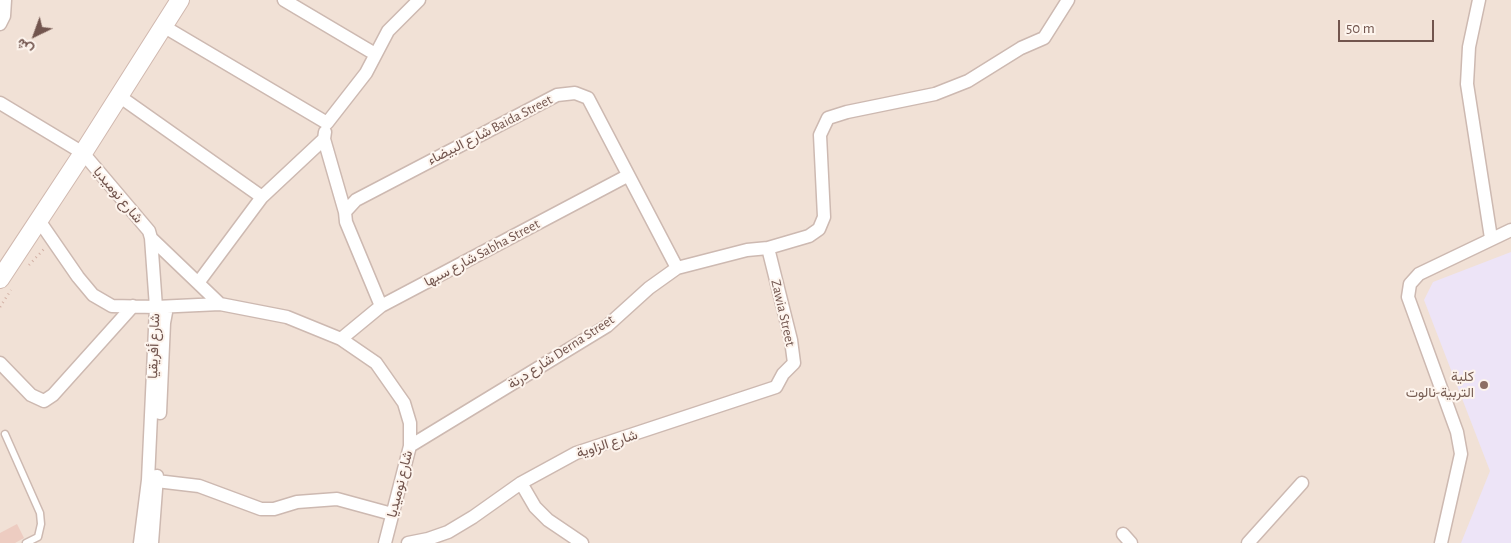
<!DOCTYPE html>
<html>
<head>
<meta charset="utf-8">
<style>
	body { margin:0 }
	#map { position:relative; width:1511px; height:543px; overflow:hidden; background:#faf0e7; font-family:"Alegreya Sans",Vazirmatn,sans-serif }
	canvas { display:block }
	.north { position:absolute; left:10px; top:10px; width:50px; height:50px; -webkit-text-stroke:4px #fdf4ed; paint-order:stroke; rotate:222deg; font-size:14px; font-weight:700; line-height:20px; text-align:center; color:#72554e }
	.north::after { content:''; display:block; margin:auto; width:18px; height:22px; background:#72554e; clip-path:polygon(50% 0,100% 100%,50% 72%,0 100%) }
	.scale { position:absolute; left:1338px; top:20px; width:96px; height:22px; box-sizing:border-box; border:2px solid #72554e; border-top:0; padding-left:6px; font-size:15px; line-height:18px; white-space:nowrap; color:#72554e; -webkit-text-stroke:4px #fdf4ed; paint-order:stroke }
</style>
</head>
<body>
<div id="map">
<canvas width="1511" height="543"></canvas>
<div class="north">ش</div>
<div class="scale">50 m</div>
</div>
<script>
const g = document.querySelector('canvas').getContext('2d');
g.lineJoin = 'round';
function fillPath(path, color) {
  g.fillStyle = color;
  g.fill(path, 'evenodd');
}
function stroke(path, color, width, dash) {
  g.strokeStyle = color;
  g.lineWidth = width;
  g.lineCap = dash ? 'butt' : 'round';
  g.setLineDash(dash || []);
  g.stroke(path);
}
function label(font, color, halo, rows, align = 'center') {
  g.font = font + ' "Alegreya Sans",Vazirmatn,sans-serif';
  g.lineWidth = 4;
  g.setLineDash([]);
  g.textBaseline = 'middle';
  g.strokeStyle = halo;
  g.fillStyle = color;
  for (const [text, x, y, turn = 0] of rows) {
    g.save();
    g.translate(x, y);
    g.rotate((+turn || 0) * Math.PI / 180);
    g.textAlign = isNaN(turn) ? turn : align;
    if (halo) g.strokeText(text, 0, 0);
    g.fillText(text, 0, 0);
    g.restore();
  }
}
fillPath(new Path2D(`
	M0,0h1511v543h-1511z`), '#f1e1d6');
fillPath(new Path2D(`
	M1511,252v291h-50l29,-72 -66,-171 9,-18z`), '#ede4f7');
fillPath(new Path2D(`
	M17,524l7,14 -9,5h-15v-10z`), '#edccc1');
const lane = new Path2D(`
	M5,434l35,79 1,11 -3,13 -12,6`);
const street = new Path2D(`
	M284,0l91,54
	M1479,0l-10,47 -2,37 24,154
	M0,24l4,-8 1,-16
	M163,26l164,97 39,-50 22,-42 31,-31
	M119,96l143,101
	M0,103l83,50 66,78 2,7 5,69 -8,173 -8,63
	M325,132l-1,7 21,73
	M38,219l40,58 15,18 19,11 44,1 64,-3 67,13 54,22 35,24 28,40 6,20v23l-25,97
	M151,238l69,66
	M198,283l64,-86 62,-58
	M381,306l-35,-84 -1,-10 11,-12 201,-105 18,-2 13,5 89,170
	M341,339l40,-33 246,-130
	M0,363l31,32 13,6 9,-6 80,-89
	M160,413l4,-90 3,-16
	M410,446l197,-120 42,-38 28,-20 70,-18 21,-2 41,-12 10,-7 5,-12 -4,-82 8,-17 19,-6 88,-18 33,-13 53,-33 23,-10 24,-38
	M148,480l51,6 62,23h13l23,-7 40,-3 55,15
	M521,483l14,24 13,13 34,23
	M1123,534l8,9
	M152,543l5,-67
	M408,543l20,-4 20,-7 25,-15 48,-34 55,-30 200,-66 7,-13 11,-11 -3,-23 -23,-92
	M1248,543l54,-60
	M1441,543l20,-89 -4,-22 -49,-135 2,-13 9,-10 92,-44`);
const secondary = new Path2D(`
	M0,279l83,-126 97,-153`);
stroke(lane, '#cdb9b1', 9);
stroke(street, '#cdb9b1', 15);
stroke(secondary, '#d0b8af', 20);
stroke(new Path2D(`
	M29,265l15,-16
	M0,307l11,-17`), '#d2afa4', 2.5, [1, 4]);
stroke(lane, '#fff', 6);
stroke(street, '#fff', 12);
stroke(secondary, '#fff', 18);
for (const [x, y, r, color] of [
	[1484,385,5,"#8d6e63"]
]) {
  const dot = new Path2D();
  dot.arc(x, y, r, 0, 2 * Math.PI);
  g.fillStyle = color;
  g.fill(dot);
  stroke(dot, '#fdf4ed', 2);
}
label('14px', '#72554e', '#fdf4ed', [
	["شارع البيضاء Baida Street",490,130,-27],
	["شارع نوميديا",118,195,50],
	["شارع سبها Sabha Street",482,253,-28],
	["Zawia Street",783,313,77],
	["شارع أفريقيا",154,346,-88],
	["شارع درنة Derna Street",561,352,-33],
	["شارع الزاوية",607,444,-18],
	["شارع نوميديا",400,484,-76]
]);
label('14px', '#785e54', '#fdf4ed', [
	["كلية",1474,377],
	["التربية-نالوت",1474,393]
], 'right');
</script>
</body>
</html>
